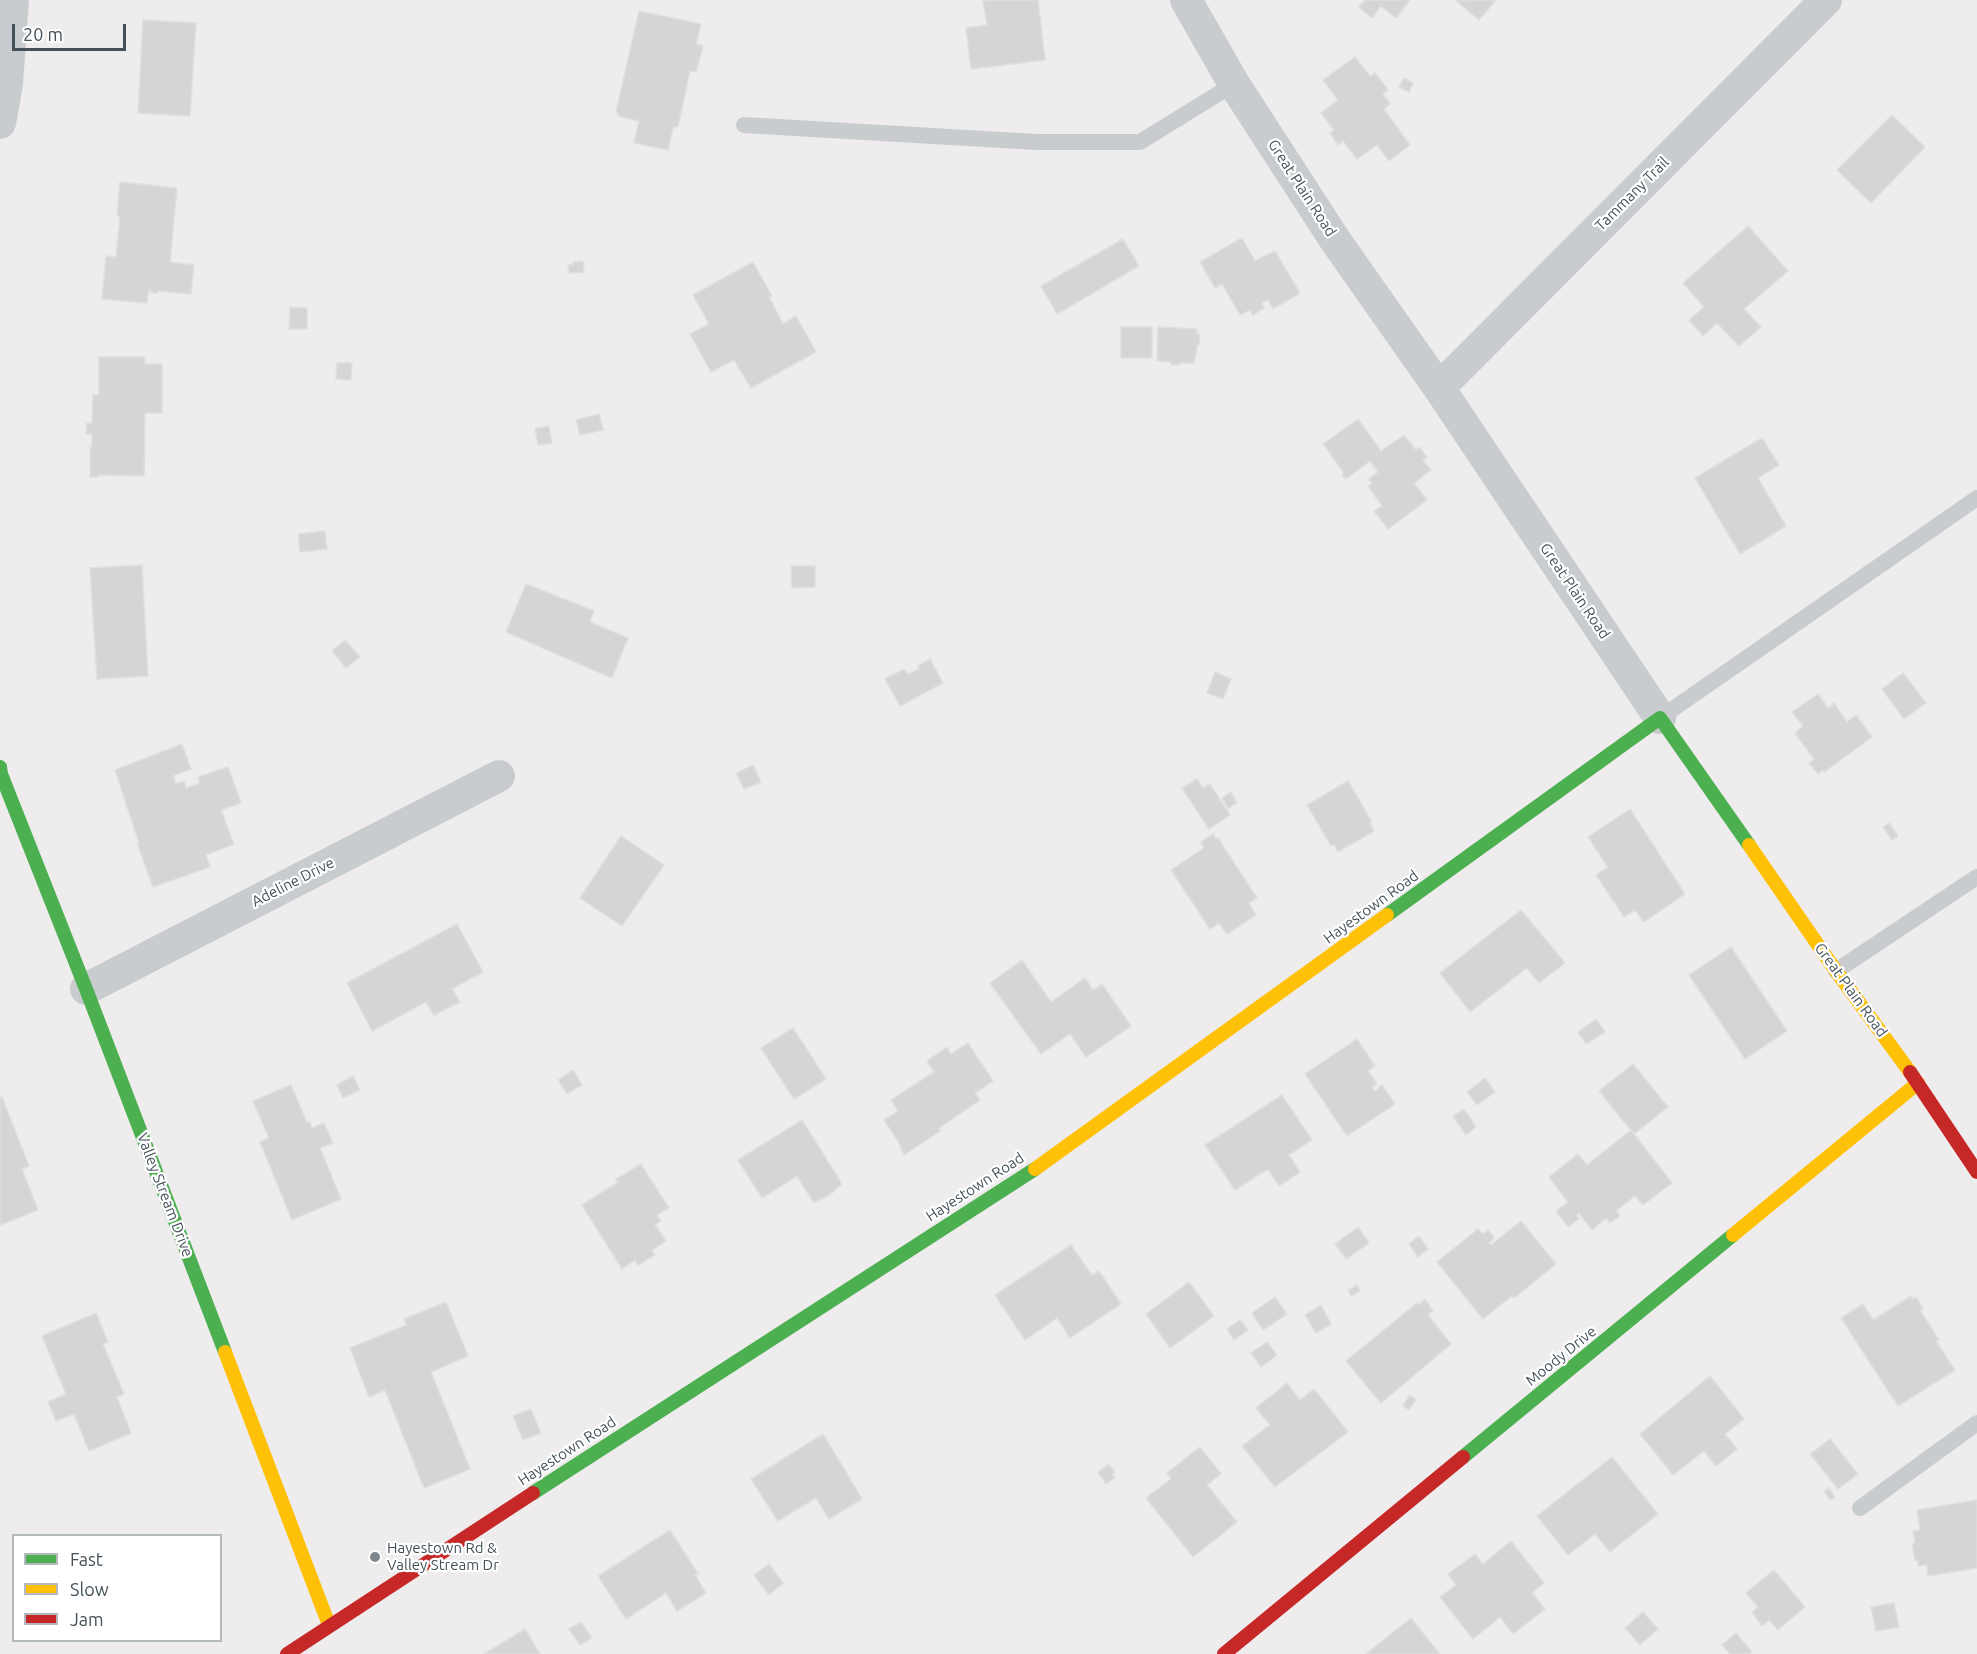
<!DOCTYPE html>
<html>
<head>
<meta charset="utf-8">
<style>
	body { margin:0 }
	#map { position:relative; width:1977px; height:1654px; overflow:hidden; background:#eeeced; font-family:Ubuntu,sans-serif }
	canvas { display:block }
	.legend { position:absolute; left:12px; top:1534px; width:210px; height:108px; box-sizing:border-box; background:#fff; border:2px solid #b4b9bd; margin:0; padding:8px 10px; list-style:none; font-size:18px; color:#445159 }
	.legend li { display:flex; align-items:center; gap:12px; height:30px }
	.legend b { width:30px; border:2px solid #b4b9bd }
	.scale { position:absolute; left:12px; top:24px; width:114px; height:27px; box-sizing:border-box; border:3px solid #445159; border-top:0; padding-left:8px; font-size:18px; line-height:21px; white-space:nowrap; color:#445159; -webkit-text-stroke:4px #fff; paint-order:stroke }
</style>
</head>
<body>
<div id="map">
<canvas width="1977" height="1654"></canvas>
<ul class="legend">
<li><b style="height:8px;background:#4caf50"></b>Fast</li>
<li><b style="height:8px;background:#ffc107"></b>Slow</li>
<li><b style="height:8px;background:#c62828"></b>Jam</li>
</ul>
<div class="scale">20 m</div>
</div>
<script>
const g = document.querySelector('canvas').getContext('2d');
g.lineJoin = 'round';
function fillPath(path, color) {
  g.fillStyle = color;
  g.fill(path, 'evenodd');
}
function stroke(path, color, width, dash) {
  g.strokeStyle = color;
  g.lineWidth = width;
  g.lineCap = dash ? 'butt' : 'round';
  g.setLineDash(dash || []);
  g.stroke(path);
}
function label(font, color, halo, rows, align = 'center') {
  g.font = font + ' Ubuntu,sans-serif';
  g.lineWidth = 4.5;
  g.setLineDash([]);
  g.textBaseline = 'middle';
  g.strokeStyle = halo;
  g.fillStyle = color;
  for (const [text, x, y, turn = 0] of rows) {
    g.save();
    g.translate(x, y);
    g.rotate((+turn || 0) * Math.PI / 180);
    g.textAlign = isNaN(turn) ? turn : align;
    if (halo) g.strokeText(text, 0, 0);
    g.fillText(text, 0, 0);
    g.restore();
  }
}
const building = new Path2D(`
	M983,0h55l7,60 -74,9 -5,-41 21,-3z
	M1365,0h45l-14,18 -15,-12 -9,12 -13,-11z
	M1455,0h41l-17,20z
	M639,11l62,13 -5,20 7,2 -7,26 -6,-1 -12,55 -5,2 -5,22 -34,-7 5,-22 -21,-5v-3l-2,-1z
	M143,20l53,3 -6,93 -52,-3z
	M1355,57l15,19 5,-3 13,17 -5,4 7,10 -6,5 26,36 -21,16 -12,-16 -20,14 -14,-18 -5,4 -8,-12 4,-3 -13,-17 17,-13 -15,-20z
	M1404,78l9,5 -4,9 -10,-5z
	M1892,115l33,32 -54,56 -34,-33z
	M120,182l57,6 -7,74 24,3 -3,29 -32,-3 -1,2h-7v-3l-2,-1 -2,14 -45,-4 4,-43 10,1 4,-40 -3,-1z
	M1748,226l40,45 -44,38 17,18 -22,19 -22,-23 -14,13 -14,-16 15,-13 -21,-24z
	M1242,238l13,23 20,-10 25,42 -27,16 -5,-9 -6,3 2,5 -11,7 -3,-5 -10,5 -18,-31 -7,4 -15,-26z
	M1123,239l16,27 -82,48 -16,-28z
	M583,261l1,11 -15,1 -1,-8h5v-3z
	M753,262l19,34 -3,1 14,27 13,-8 20,36 -65,36 -17,-28 -23,12 -21,-38 19,-10 -16,-29z
	M290,307l17,1v21h-18z
	M1121,327h31v31h-31z
	M1158,327l39,2 -1,5h4l-1,11h-2l-1,11 -2,3v4h-15v2h-8v-3l-14,-1z
	M99,357h46v7h17v49h-17l-1,63 -46,-1v2h-8v-30h2v-13h-6l1,-11h5l1,-28h6z
	M337,363h15l-1,17 -15,-1z
	M599,414l4,16 -23,5 -4,-15z
	M1358,419l23,32 23,-16 12,15 3,-3 8,10 -4,3 8,10 -17,13 13,17 -39,29 -14,-18 8,-5 -14,-20 4,-3 -3,-4 9,-7 -8,-11 -24,18 -4,-4 2,-2 -21,-29z
	M549,426l3,17 -14,2 -3,-17z
	M1762,438l17,27 -21,13 28,48 -46,28 -45,-76z
	M325,531l2,18 -27,3 -2,-18z
	M142,565l6,111 -51,3 -7,-111z
	M791,566h24v21l-23,1z
	M526,584l68,27 -4,11 38,16 -16,40 -106,-46z
	M345,640l15,17 -14,11 -14,-17z
	M930,659l13,24 -43,23 -15,-27 19,-10 4,5 11,-5 -1,-3z
	M1215,672l16,7 -8,20 -16,-6z
	M1903,673l23,30 -22,16 -22,-30z
	M1818,694l10,14 6,-5 13,19 9,-7 16,22 -48,35 -1,-2 -5,4 -9,-11 5,-4 -19,-26 8,-7 -11,-14z
	M182,744l9,25 -18,7 3,8 8,-3 2,7 14,-5 -2,-6 30,-10 13,36 -20,7 13,34 -28,11 4,12 -57,20 -16,-44h2l-24,-73z
	M753,765l8,17 -17,7 -8,-16z
	M1197,779l6,9 7,-4 20,31 -21,14 -27,-41z
	M1348,781l24,41 -2,1 4,8 -36,21 -4,-8 -3,2 -24,-41z
	M1231,792l6,11 -9,5 -6,-10z
	M1630,809l55,85 -41,28 -9,-12 -11,7 -28,-42 12,-8 -20,-30z
	M1889,823l9,13 -6,4 -9,-13z
	M1213,834l3,5 2,-1 39,60 -8,5 7,12 -29,19 -8,-11 -9,6 -39,-59 33,-22 -3,-6z
	M621,836l43,29 -42,61 -42,-28z
	M1521,910l44,53 -26,20 -12,-15 -57,44 -30,-39z
	M457,924l26,48 -31,17 8,13 -26,13 -8,-13 -54,29 -25,-48z
	M1731,947l56,84 -42,28 -56,-84z
	M1022,960l29,42 34,-24 8,12 9,-6 29,42 -45,31 -16,-23 -29,20 -51,-71z
	M1596,1019l9,13 -19,12 -8,-12z
	M793,1028l33,51 -32,20 -33,-51z
	M1357,1039l18,27 -7,5 9,13 -5,3 3,4 7,-6 13,19 -48,32 -42,-62z
	M968,1043l25,38 -18,12 5,7 -41,28 1,3 -36,24 -4,-8 1,-1 -17,-26 14,-9 -7,-11 43,-28 -7,-11 20,-14 4,7z
	M1633,1064l35,43 -34,27 -35,-43z
	M573,1070l9,15 -15,9 -9,-14z
	M353,1076l7,14 -17,8 -6,-13z
	M1485,1078l10,14 -18,13 -10,-13z
	M291,1085l16,38 2,-2 3,7 12,-5 9,20 -13,5 21,51 -49,21 -32,-78 9,-4 -16,-37z
	M1282,1095l30,45 -23,15 11,17 -21,14 -11,-17 -33,21 -30,-45z
	M2,1097l27,69 -7,3 16,41 -38,15v-127z
	M1464,1109l12,18 -10,8 -13,-19z
	M802,1120l40,64 -10,9 -18,10 -17,-27 -35,22 -24,-38z
	M1631,1130l41,53 -29,22 -8,-9 -19,15 4,5 -10,7 -4,-5 -14,12 -13,-17 -3,2 3,4 -11,8 -12,-16 12,-9 -19,-25 29,-23 9,11z
	M641,1164l28,44 -12,7 4,6 -6,4 11,16 -14,9 3,5 -17,10 -3,-5 -13,9 -40,-64 36,-23 -2,-3z
	M1521,1221l35,43 -42,34 -2,-2 -29,23 -46,-57 41,-33 5,5 5,-4 6,8 -5,5 2,2z
	M1358,1227l11,16 -23,16 -11,-15z
	M1419,1236l9,13 -10,8 -9,-13z
	M1071,1245l21,30 7,-4 22,33 -51,34 -13,-20 -32,22 -30,-45z
	M1189,1282l25,34 -44,32 -24,-34z
	M1357,1285l3,6 -9,5 -3,-6z
	M1911,1296l2,3 3,-2 7,11 -3,2 19,30 -3,1 19,29 -57,36 -57,-88 22,-14 10,16z
	M1275,1297l12,17 -24,16 -11,-17z
	M1425,1299l8,12 -5,4 23,29 -70,59 -35,-42 71,-58 2,2z
	M446,1302l22,54 -37,16 39,97 -46,19 -39,-98 -16,7 -19,-49 56,-23 -2,-6z
	M1321,1305l10,19 -15,9 -11,-18z
	M96,1313l12,29 -5,2 21,50 -7,3 14,36 -42,18 -15,-37 -18,7 -8,-19 18,-8 -24,-58z
	M1240,1320l8,10 -14,10 -7,-11z
	M1267,1342l10,13 -16,12 -10,-14z
	M1710,1376l34,43 -19,15 12,15 -21,17 -12,-15 -31,24 -33,-41z
	M1287,1383l13,17 14,-11 34,43 -73,55 -33,-41 28,-21 -14,-17z
	M1409,1395l7,4 -7,11 -6,-4z
	M531,1409l10,24 -18,7 -10,-24z
	M823,1434l39,65 -33,20 -13,-21 -38,23 -27,-42z
	M1830,1439l28,35 -20,15 -28,-35z
	M1200,1447l21,27 -14,11 30,37 -44,35 -47,-59 25,-19 -4,-6z
	M1612,1457l46,57 -48,38 -15,-18 -27,21 -31,-39z
	M1109,1464l6,9 -3,2 3,3 -9,6 -8,-12z
	M1829,1488l6,10 -5,2 -6,-9z
	M1977,1500v68l-49,8 -1,-11 -9,1v-6h-3l-3,-16 3,-1 -2,-12 7,-1 -3,-20z
	M670,1530l28,44 -3,1 11,18 -29,18 -11,-18 -40,26 -28,-43z
	M1511,1541l33,42 -12,10 13,16 -32,25 -13,-17 -27,22 -33,-42 16,-12 -8,-11 27,-20 8,10z
	M769,1564l14,19 -14,12 -15,-20z
	M1774,1570l31,37 -27,23 -9,-10 -7,6 -10,-14 6,-5 -12,-14z
	M1894,1603l5,24 -23,4 -5,-24z
	M1643,1612l15,17 -18,16 -15,-17z
	M1411,1618l29,36h-74z
	M581,1622l11,16 -12,7 -11,-16z
	M525,1629l15,25h-56z
	M1736,1633l16,19 -2,2h-20l-8,-9z`);
fillPath(building, '#d5d5d7');
stroke(building, '#dfdee0', 1.5);
stroke(new Path2D(`
	M744,125l292,17h104l94,-58
	M1660,718l317,-220
	M1836,971l141,-94
	M1860,1508l117,-85`), '#c9ccce', 16);
stroke(new Path2D(`
	M1186,0l48,84 101,156 104,148 221,330
	M0,123l7,-39 6,-84
	M1439,388l387,-388
	M86,989l413,-213`), '#c9ccce', 32);
stroke(new Path2D(`
	M0,767l1,7 85,215 139,363
	M1387,915l273,-197 89,127
	M1463,1457l270,-222
	M533,1493l502,-324`), '#4caf50', 14);
stroke(new Path2D(`
	M1749,845l87,126 74,101
	M1035,1169l352,-254
	M1733,1235l185,-152
	M225,1352l104,273`), '#ffc107', 14);
stroke(new Path2D(`
	M1910,1072l67,100
	M287,1654l246,-161
	M1224,1654l239,-197`), '#c62828', 14);
for (const [x, y, r, color] of [
	[375,1557,6,"#80878d"]
]) {
  const dot = new Path2D();
  dot.arc(x, y, r, 0, 2 * Math.PI);
  g.fillStyle = color;
  g.fill(dot);
  stroke(dot, '#fff', 2);
}
label('15px', '#445159', '#fff', [
	["Great Plain Road",1302,188,57],
	["Tammany Trail",1632,194,-45],
	["Great Plain Road",1575,591,56],
	["Adeline Drive",293,882,-27],
	["Hayestown Road",1371,907,-36],
	["Great Plain Road",1851,990,54],
	["Hayestown Road",975,1187,-33],
	["Valley Stream Drive",165,1195,69],
	["Moody Drive",1561,1356,-39],
	["Hayestown Road",567,1451,-33]
]);
label('15px', '#445159', '#fff', [
	["Hayestown Rd &",387,1548],
	["Valley Stream Dr",387,1565]
], 'left');
</script>
</body>
</html>
